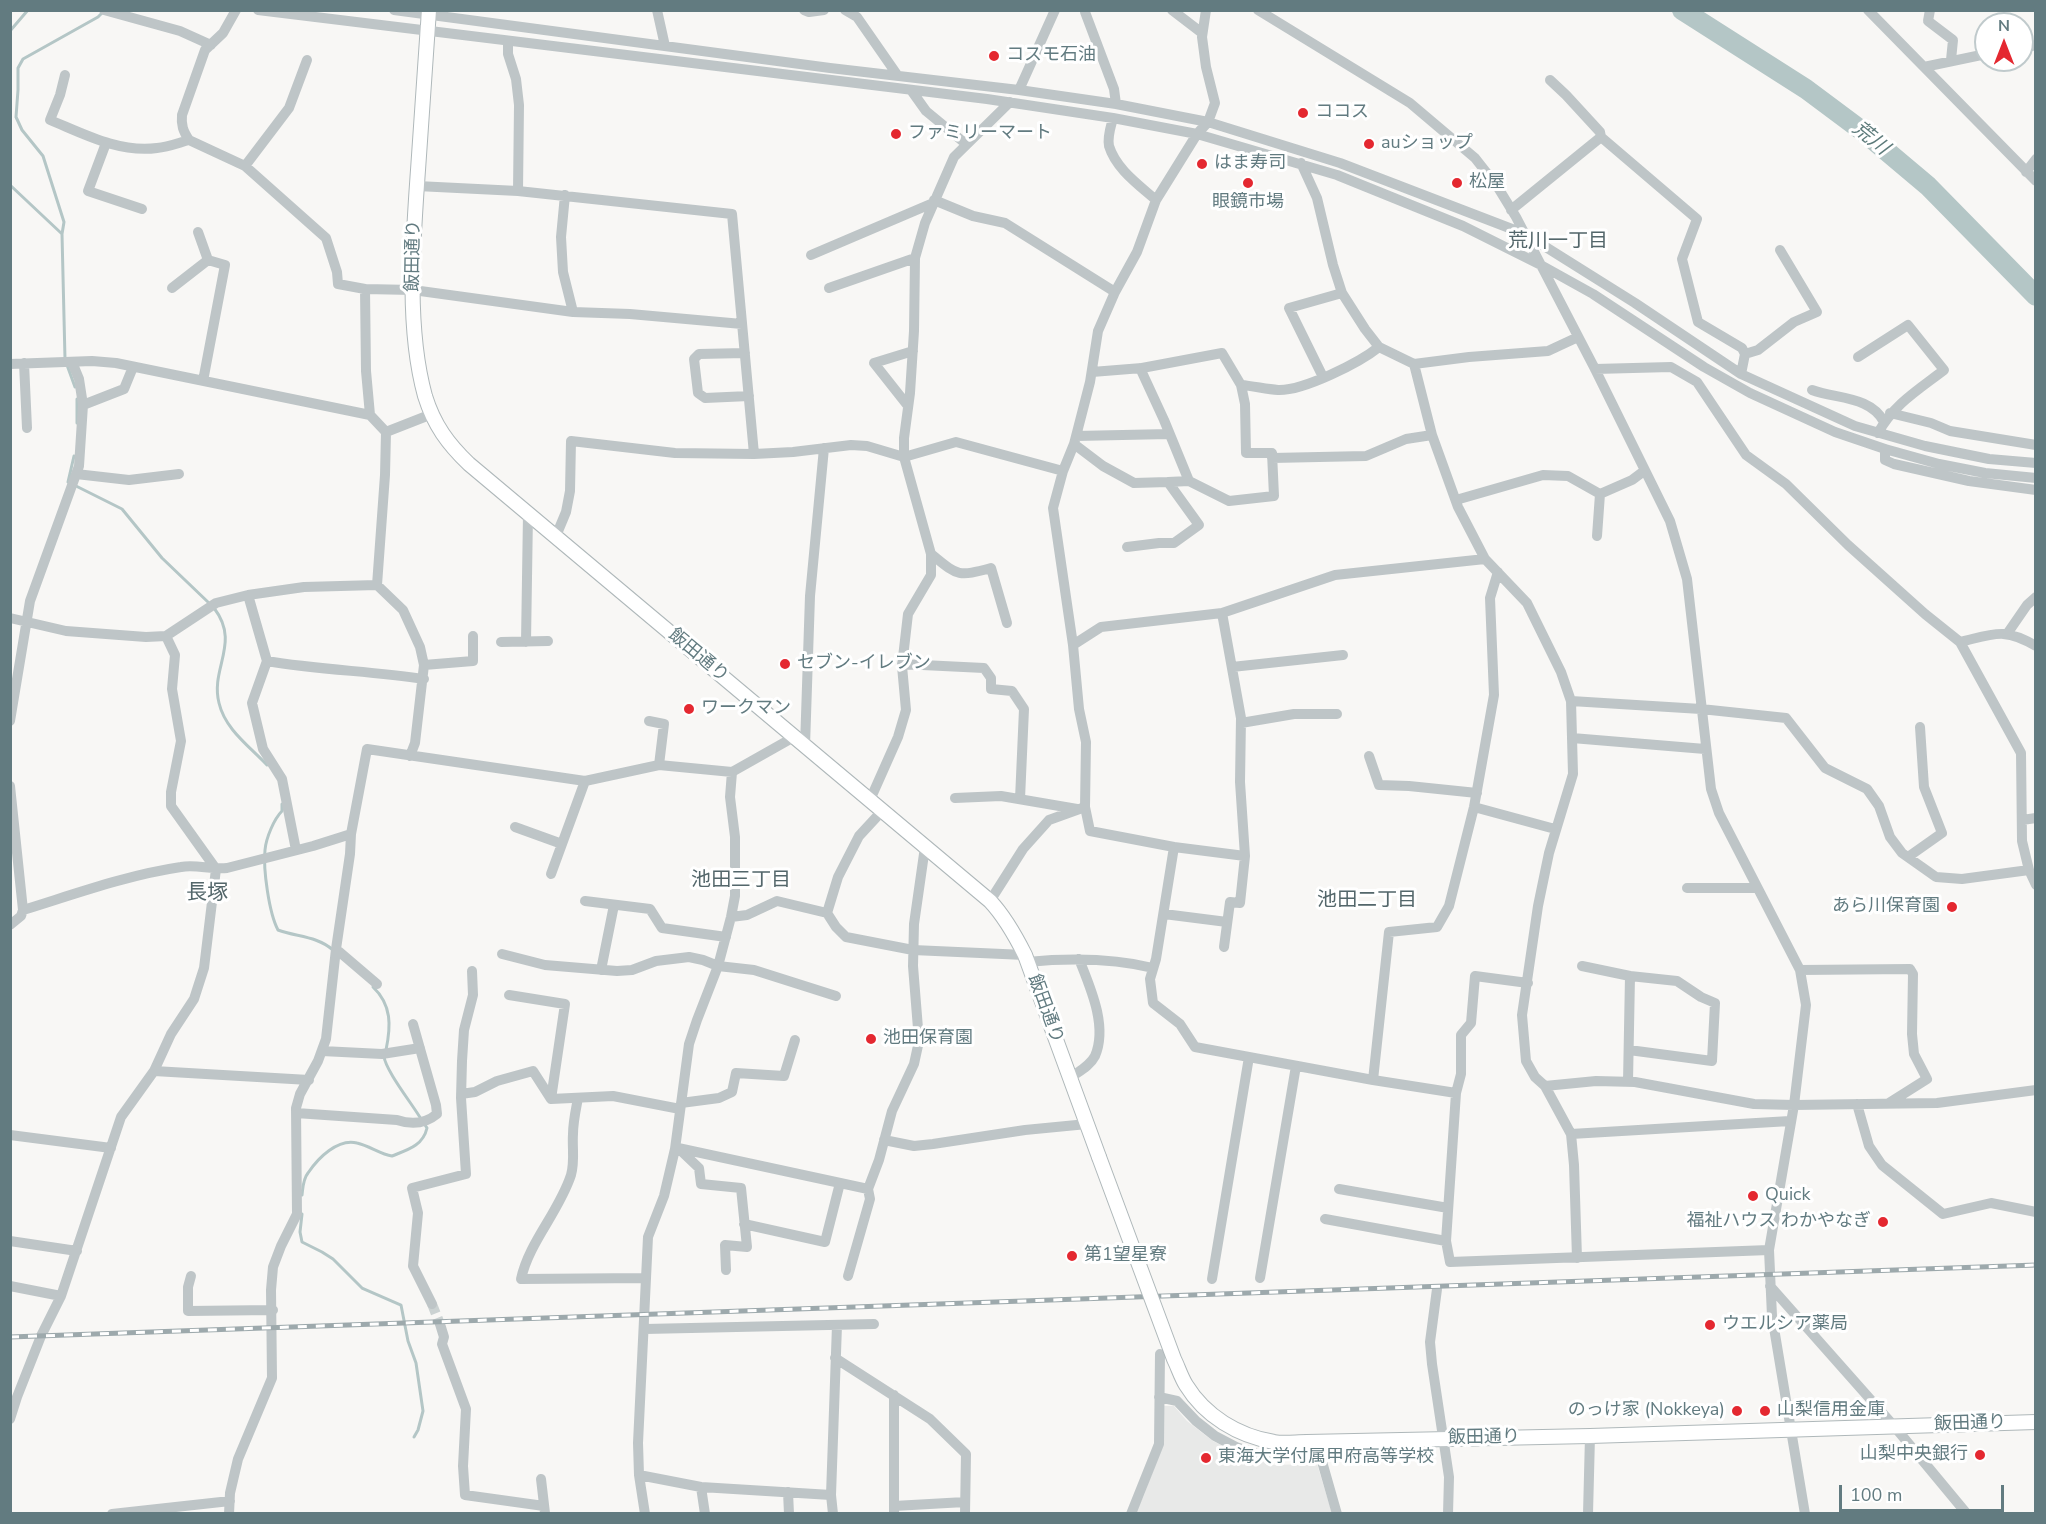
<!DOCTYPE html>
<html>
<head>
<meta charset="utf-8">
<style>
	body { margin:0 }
	#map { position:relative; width:2046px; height:1524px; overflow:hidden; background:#f8f7f5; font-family:"Nunito Sans",sans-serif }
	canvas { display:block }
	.frame { position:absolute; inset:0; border:12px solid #627b80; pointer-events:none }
	.north { position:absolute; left:1974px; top:12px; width:60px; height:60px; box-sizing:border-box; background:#fff; border:2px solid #c0cacc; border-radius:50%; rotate:0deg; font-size:16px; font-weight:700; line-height:24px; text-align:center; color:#627b80 }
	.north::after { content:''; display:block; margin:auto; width:21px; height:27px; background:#e42830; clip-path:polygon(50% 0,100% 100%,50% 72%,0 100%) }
	.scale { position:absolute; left:1839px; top:1485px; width:165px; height:27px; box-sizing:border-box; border:3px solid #627b80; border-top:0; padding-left:8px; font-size:18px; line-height:21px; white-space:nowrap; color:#627b80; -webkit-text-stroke:4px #fff; paint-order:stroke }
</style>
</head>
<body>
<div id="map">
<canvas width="2046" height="1524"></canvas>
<div class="frame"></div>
<div class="north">N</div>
<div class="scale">100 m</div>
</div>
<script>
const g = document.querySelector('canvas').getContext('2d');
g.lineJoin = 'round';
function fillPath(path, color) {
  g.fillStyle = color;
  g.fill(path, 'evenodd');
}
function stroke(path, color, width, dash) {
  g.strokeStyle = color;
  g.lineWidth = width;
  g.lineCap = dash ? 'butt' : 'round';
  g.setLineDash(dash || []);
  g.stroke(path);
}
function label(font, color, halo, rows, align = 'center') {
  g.font = font + ' "Nunito Sans","Noto Sans JP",sans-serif';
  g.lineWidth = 6;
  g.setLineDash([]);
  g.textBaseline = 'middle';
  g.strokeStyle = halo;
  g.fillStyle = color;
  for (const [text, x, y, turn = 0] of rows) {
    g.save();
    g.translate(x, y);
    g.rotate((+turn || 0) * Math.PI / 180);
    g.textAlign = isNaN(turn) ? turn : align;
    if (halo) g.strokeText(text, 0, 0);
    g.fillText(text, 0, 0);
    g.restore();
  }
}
fillPath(new Path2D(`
	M1163,1406h11l13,15 26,20 29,14 25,6v4l50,-1 15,49 -197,1 9,-19 19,-51z`), '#e8e9e8');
stroke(new Path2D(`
	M10,31l18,-21
	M10,185l51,48
	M65,359l-3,-125 2,-12 -21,-66 -21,-26 -6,-13 2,-27v-22l5,-9 75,-42 5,-5
	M67,365l8,22
	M77,423v-24
	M68,482l6,-26
	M74,485l48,24 40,49 47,45
	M214,608c27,35 -4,60 5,95 6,26 30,43 48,62
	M282,804v7c-8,8 -16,27 -17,39 -2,19 4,63 13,80 19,7 39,6 55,20
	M373,987c19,18 18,39 13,63
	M384,1056c1,14 29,49 37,63
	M302,1195c1,-8 1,-16 6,-22 10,-15 30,-35 49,-30 13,3 23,11 35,13 15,-6 31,-10 35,-28l-2,-3
	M302,1214l-2,18 2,10 20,10 11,7 29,29 39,17 7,36 8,22 7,48 -5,19 -4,7`), '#b4c6c6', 3);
stroke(new Path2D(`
	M1682,10l124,79 59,44 63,53 108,110`), '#b4c6c6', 20);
stroke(new Path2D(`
	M432,1304l8,20`), '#cbd2d2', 10, [10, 5]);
const major = new Path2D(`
	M429,10c-4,53 -7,107 -11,160 -5,71 -12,157 7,226 9,29 23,48 44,68l521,437c15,16 25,34 35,54l74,202
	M1307,1442l283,-6 446,-14`);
stroke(major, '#afb8ba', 16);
stroke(new Path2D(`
	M104,10l76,21 31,14
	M236,10l-13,23 -18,17 -23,65c-1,10 1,16 7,25l56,26 81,72 11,34 1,12 27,5 1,82 4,44
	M258,10l729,89 126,19 84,16 140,41 126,51 76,38 54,30 111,73 46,26 85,39 50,17 54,15 46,9 51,5
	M394,10l436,58 189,22 97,14 92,18 132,41 185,71 110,69 106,71 114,52 70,20 64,13 47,4
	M657,10l8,36
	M804,10l5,2 15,-2
	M845,10l12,7 41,59
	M1172,10l30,23
	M1258,10l152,93 65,55 22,28 19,31 79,152 75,152 17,58 24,210 8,24 81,157 6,35 -12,100 -25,145 3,66 33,198
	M1868,10l168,171
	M1930,10l-2,11 25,19 -2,20
	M1085,12l29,77 2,15
	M508,41v13l8,25 3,26 -1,86
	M2022,48l14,-3
	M1924,67l62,-13
	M65,75l-5,20 -10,25c34,14 69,33 107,28 11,-1 21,-5 32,-8
	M1550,80l16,15 34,37 1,5
	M911,90l15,21 40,33
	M1019,90l36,-80
	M1113,118c-2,8 -6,19 -4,28 7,23 30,39 47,54
	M106,143l-18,48 54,18
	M1301,163l16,35 16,67 9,28 23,36 14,18 35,17 18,71 26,72 27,52 42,44 34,69 10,29 2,73 -24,79 -11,53 -16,109 4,46 9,16 10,9 26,48 3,31 3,93
	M245,166l44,-58 18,-48
	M2026,172l10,-13
	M417,186l101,5 214,23 22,240
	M565,195l-4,42 2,35 10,40
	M934,200l39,16 32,7 110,69
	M1511,210l90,-73 96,82 -15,40 16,63 44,26 3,6 -4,20
	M198,232l10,28 17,5 -22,116
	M811,255l122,-52
	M172,288l36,-28
	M829,288l86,-30
	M365,289l48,1 160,22 57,2 112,10
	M745,353l-46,1 -5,5 4,34 7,5 44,-2
	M1745,354l13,-4 36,-28 23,-10 -37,-62
	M1858,357l50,-32 36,45c-26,20 -50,34 -66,63
	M24,363l3,65
	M10,364l82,-3 24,2 254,52 16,17 -1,43 -8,110
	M1414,364l55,-7 79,-6 30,-14
	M1140,368l24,52 25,61 40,20 45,-5 -2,-43h-26l-1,-49 -4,-19
	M1595,369l76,-2 26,15 49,73 40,29 62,61 77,69 35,28 61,111 1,88 7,29 7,15
	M1092,372l50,-4 80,-15 19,32c12,1 25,4 37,5 25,1 81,-27 101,-43
	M1323,377l-34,-69 53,-15
	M1812,390c24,9 59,6 72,32
	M83,405l41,-16 9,-22
	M908,406l-34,-43 39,-12
	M1890,413l41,10 19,8 86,14
	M386,432l46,-18
	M1076,436l93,-2
	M1074,444l29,22 31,17 34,-1
	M1885,449v11l9,4 75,17 67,9
	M1272,458l94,-2 40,-17 26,-4
	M76,474l53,6 50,-6
	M1456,500l87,-25 25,1 32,18 32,-14 12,-9
	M556,536l10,-24 4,-21 1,-50 104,12 79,1 39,-2 58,-7 16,1 37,11 52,-15 107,29
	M1597,536l3,-42
	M1127,547l32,-4h15l25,-18 -31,-43 21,-1
	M931,554c27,22 26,23 60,14l16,55
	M248,595l19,66 -15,42 11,46 19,30 14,71
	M10,618l56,13 80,6 20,-1 50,-33 32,-8 56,-8 73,-2 26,25 17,37 4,18 -9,78 -5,13
	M2007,634l20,-29 9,-8
	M501,642l47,-1
	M526,642l2,-128
	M1960,642c34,-8 44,-15 76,4
	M1073,645l28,-18 121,-14 113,-38 150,-16
	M267,661c52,9 104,10 157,18
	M902,664l82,4 7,10v11l21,2 12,18 -4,90
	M424,665l49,-4v-25
	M1232,667l111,-12
	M1571,701l130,8 85,9 39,50 42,21 12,17 11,31 12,16 34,24 26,2 67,-9
	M10,721l20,-120 49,-135 4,-61 -4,-26 -7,-17
	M649,721l15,3 -5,41
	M1241,723l53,-9h43
	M1572,738l133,11
	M805,746l5,-150 14,-148
	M1369,756l10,29 30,1 68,7
	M10,786l13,124 -2,6 -11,9
	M955,798l46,-2 76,13
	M870,800l28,-63 8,-27 -4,-44 6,-52 23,-39v-21l-27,-97v-19l6,-45 4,-62 1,-73 10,-35 29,-66 56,-55
	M1085,807l5,24 84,16 -18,112 -6,20 3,24 27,21 15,23 178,33 83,13 -10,148 4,21 319,-12
	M1474,807l81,22
	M2022,820l14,-2
	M515,827l47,17
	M1174,847l71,9 -5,-74 1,-64 -19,-105
	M1908,857l34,-24 -18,-46 -4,-60
	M551,874l34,-93
	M1687,888h70
	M585,901l65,8 12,19 64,9
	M990,901l33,-52 26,-29 36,-13 1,-65 -7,-33 -6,-64 -20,-137 10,-37 11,-27 16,-62 8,-51 17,-39 22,-40 19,-52 41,-66 11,-12 7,-19 -9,-36 -4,-30 4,-27
	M23,910c52,-16 104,-35 158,-43 15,-3 30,3 46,1l86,-22 38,-12
	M827,913l11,-36 21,-41 24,-26
	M1164,914l63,8
	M731,917l16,-2 30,-14 50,12 9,14 10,10 67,13 112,5
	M1224,947l6,-45 10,1 5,-47
	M336,949l41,35
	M502,954l43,11 72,6 15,-1 24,-9 33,-4 14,3 15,6 36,4 82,26
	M1027,962c42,-4 85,-4 126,6
	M1582,966l48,10 -2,106
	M601,970l13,-65
	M1800,970l110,-1 3,5 -1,60 2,20 13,25 -38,24
	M509,995l56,9 -14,95
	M1629,1050l83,11 3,-58 -14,-6 -24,-16 -47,-5
	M322,1051l60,3 38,-6
	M154,1071l155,9
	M1070,1078c8,-6 20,-12 25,-22 13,-30 -5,-69 -16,-97
	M1373,1080l16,-148 48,-5 12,-21 25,-99 20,-112 -4,-97 8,-26
	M1545,1086l51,-5 39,1 119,22 40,1 143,-2 99,-13
	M1456,1093l5,-19v-39l10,-12 4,-47 53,7
	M461,1094l14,-2 22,-11 36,-10 18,28 62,-3 67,13
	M578,1098c-2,11 -5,24 -5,36 -1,14 2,27 -2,41 -12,37 -42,67 -50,104l125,-1
	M681,1103l38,-5 13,-6 4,-19 48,3 11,-36
	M1857,1104l12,42 13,19 61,49 48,-11 45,9
	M296,1113l101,7c15,5 28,4 40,-6l-1,-9 -23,-81
	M1571,1134l219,-13
	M10,1135l101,13
	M884,1140l30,6 19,-2 92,-14 62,-6
	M678,1148l21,20 2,16 40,4 6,59 -22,-2 1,25
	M675,1149l3,-1 190,41 11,-29 13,-49 22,-47 5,-23 -6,-75 1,-42 11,-77
	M1339,1189l109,19
	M1325,1219l121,22
	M744,1224l81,18 15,-59
	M10,1241l67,10
	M191,1276l-3,11v24l85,-1
	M848,1276l22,-77 -2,-10
	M1260,1278l36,-212
	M1212,1279l37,-222
	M10,1286l51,10
	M1770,1286l124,140 73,88
	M1437,1289l-7,53 2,22 17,113 -1,37
	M432,1304l-19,-38 5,-53 -6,-25 54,-14 -5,-76 1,-37 2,-31 9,-35 -1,-24
	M440,1324l4,13 -2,7 24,65 -3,57 2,29 79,11
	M645,1329l229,-5
	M835,1358l95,61 36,35 -1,60
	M894,1395v119
	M1159,1397l18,4 19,20 19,15 21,11 21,7 15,2h48
	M10,1419l7,-22 24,-61 20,-40 60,-179 33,-46 17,-37 23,-35 10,-31 12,-99 -45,-63v-14l10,-51 -9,-52 3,-34 -9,-19
	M1319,1451l18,63
	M639,1475l62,12 130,8
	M541,1479l4,34
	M701,1487l4,27
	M788,1492l1,22
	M894,1506l71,-4
	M112,1514l118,-13
	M229,1514l1,-21 8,-34 34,-81 -1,-88 2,-23 8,-21 16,-32 -1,-106 4,-14 18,-33 8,-22 10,-90 14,-95 1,-20 16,-85 218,32 74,-16 73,7
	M645,1514l-6,-39 -1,-32 10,-206 16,-41 11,-47 14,-105 8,-24 21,-54 13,-49 4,-21v-59l-5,-40 2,-25 62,-35
	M833,1514l-2,-19 6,-170
	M1131,1514l28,-70 1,-90
	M1588,1514l2,-78`), '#bec5c7', 10);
stroke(major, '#fff', 14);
const rail = new Path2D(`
	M10,1337l2026,-72`);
stroke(rail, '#9da9ac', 5);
stroke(rail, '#fff', 3, [9]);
const majorBridge = new Path2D(`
	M1099,1157l75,202c4,8 7,18 12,26 19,31 52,51 88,57 10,2 22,0 33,0`);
stroke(majorBridge, '#afb8ba', 16, []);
stroke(majorBridge, '#fff', 14);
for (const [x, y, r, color] of [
	[994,56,6,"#e42830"],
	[1303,113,6,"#e42830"],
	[896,134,6,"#e42830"],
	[1369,144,6,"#e42830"],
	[1202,164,6,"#e42830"],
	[1248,183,6,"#e42830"],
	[1457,183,6,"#e42830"],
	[785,664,6,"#e42830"],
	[689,709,6,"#e42830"],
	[1952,907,6,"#e42830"],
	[871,1039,6,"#e42830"],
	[1753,1196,6,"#e42830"],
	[1883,1222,6,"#e42830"],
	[1072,1256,6,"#e42830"],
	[1710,1325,6,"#e42830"],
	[1737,1411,6,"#e42830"],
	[1765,1411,6,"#e42830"],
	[1980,1455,6,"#e42830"],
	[1206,1458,6,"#e42830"]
]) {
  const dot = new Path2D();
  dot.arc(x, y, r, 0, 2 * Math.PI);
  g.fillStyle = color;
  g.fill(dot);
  stroke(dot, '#fff', 2);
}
label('18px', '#627b80', '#fff', [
	["コスモ石油",1006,56],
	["ココス",1315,113],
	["ファミリーマート",908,134],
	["auショップ",1381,144],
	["はま寿司",1214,164],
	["松屋",1469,183],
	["眼鏡市場",1248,203,"center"],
	["セブン-イレブン",797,664],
	["ワークマン",701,709],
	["あら川保育園",1940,907,"right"],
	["池田保育園",883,1039],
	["Quick",1765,1196],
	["福祉ハウス わかやなぎ",1871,1222,"right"],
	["第1望星寮",1084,1256],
	["ウエルシア薬局",1722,1325],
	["のっけ家 (Nokkeya)",1725,1411,"right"],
	["山梨信用金庫",1777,1411],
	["山梨中央銀行",1968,1455,"right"],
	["東海大学付属甲府高等学校",1218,1458]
], 'left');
label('18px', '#627b80', '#fff', [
	["飯田通り",414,256,-89],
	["飯田通り",698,656,40],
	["飯田通り",1045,1009,70],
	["飯田通り",1970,1424,-2],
	["飯田通り",1484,1438,-1]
]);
label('italic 20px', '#5d7b7b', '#fff', [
	["荒川",1870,139,39]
]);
label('20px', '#54676b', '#fff', [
	["荒川一丁目",1558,242],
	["池田三丁目",741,881],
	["池田二丁目",1367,901]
]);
label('21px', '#54676b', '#fff', [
	["長塚",207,894]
]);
</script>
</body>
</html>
